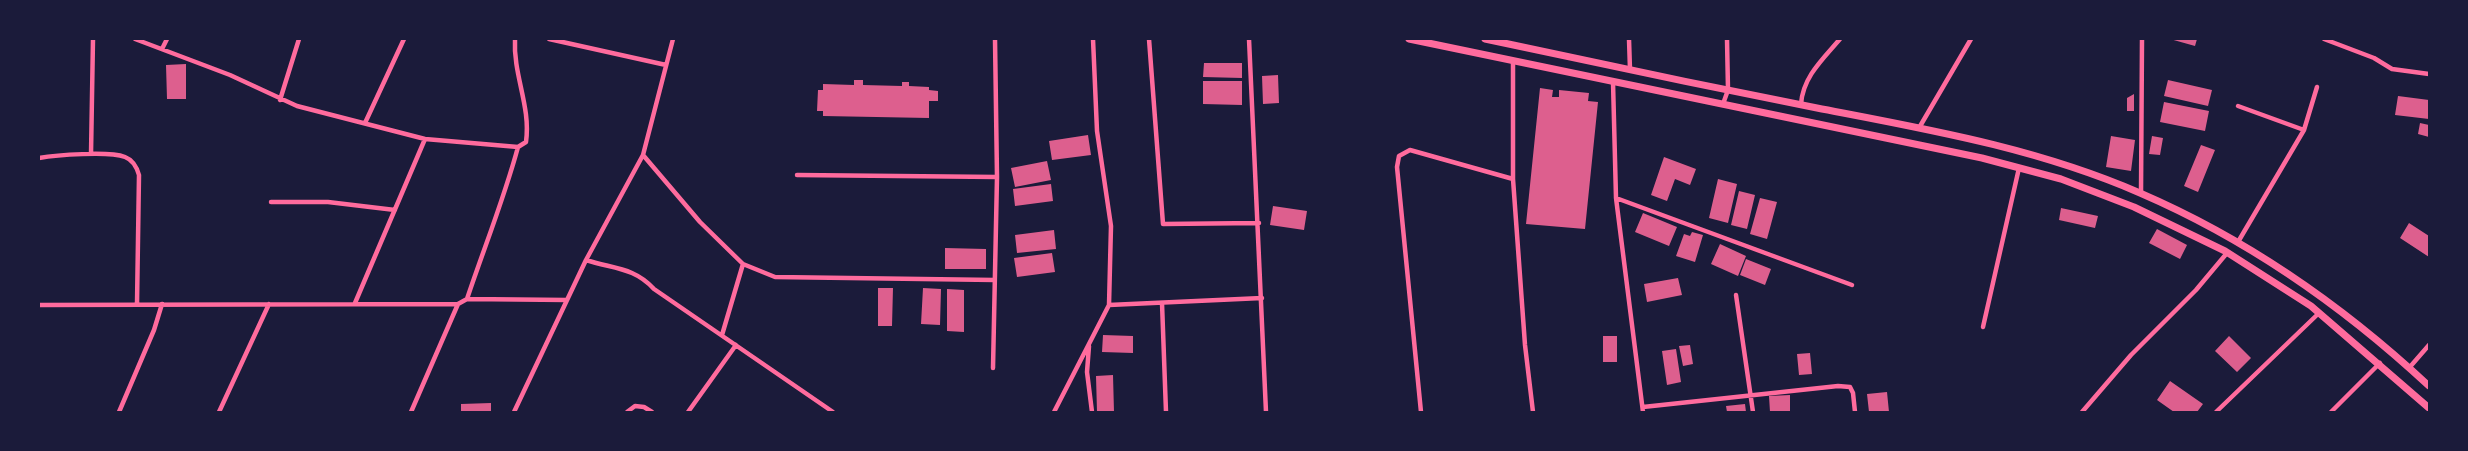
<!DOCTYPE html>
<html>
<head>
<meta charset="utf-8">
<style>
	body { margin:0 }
	#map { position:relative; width:2468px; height:451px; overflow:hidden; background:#1b1b3a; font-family:"Exo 2",sans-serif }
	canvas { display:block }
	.frame { position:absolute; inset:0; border:40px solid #1b1b3a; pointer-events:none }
</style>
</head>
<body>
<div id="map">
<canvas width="2468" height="451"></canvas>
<div class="frame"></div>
</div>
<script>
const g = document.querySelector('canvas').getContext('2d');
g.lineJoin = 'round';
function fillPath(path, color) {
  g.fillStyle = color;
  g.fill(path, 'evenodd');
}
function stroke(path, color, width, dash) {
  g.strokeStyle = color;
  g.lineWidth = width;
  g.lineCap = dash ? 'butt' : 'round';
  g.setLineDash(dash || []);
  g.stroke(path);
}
fillPath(new Path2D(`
	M2170,39h27l-2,7z
	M1204,63h38v15l-39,-1z
	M186,64v35h-19l-1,-34z
	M1278,75l1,28 -16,1 -1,-28z
	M854,80h9v5l39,1v-4h7v4l20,1v3l9,1v10h-9v17l-106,-2v-5h-6l1,-21h5v-6l31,1z
	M2168,80l44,10 -4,16 -44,-10z
	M1203,81h39v24l-39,-1z
	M1540,88l13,2 -1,7h7v-7l30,3 -1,8 10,1 -13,127 -59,-5z
	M2134,94v17h-7v-13z
	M2398,96l31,4v19l-34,-4z
	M2164,102l45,9 -4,20 -45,-9z
	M2420,123l9,2v12l-11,-3z
	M1088,135l3,20 -39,5 -3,-19z
	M2111,136l24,4 -4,31 -25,-4z
	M2152,136l11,2 -3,17 -11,-1z
	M2201,145l14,5 -17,42 -14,-6z
	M1664,157l32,12 -6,16 -15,-6 -8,22 -16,-6z
	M1047,161l4,19 -36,7 -4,-19z
	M1718,179l19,5 -9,39 -19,-5z
	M1051,184l2,17 -38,5 -2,-17z
	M1739,191l16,4 -8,34 -16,-4z
	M1760,198l17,4 -10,37 -17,-5z
	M1273,206l34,5 -3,19 -34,-5z
	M2061,208l37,8 -3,12 -36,-8z
	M1643,213l34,14 -8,19 -34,-14z
	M2409,223l20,13v21l-29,-19z
	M2157,229l30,16 -7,14 -31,-16z
	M1054,230l2,19 -39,4 -2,-18z
	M1692,232l11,3 -8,27 -19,-6 8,-22 6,2z
	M1720,244l26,12 -8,20 -27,-12z
	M945,248l41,1v20h-41z
	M1052,253l3,19 -38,5 -3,-19z
	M1746,259l25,10 -6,16 -25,-10z
	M1678,278l4,17 -35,7 -3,-18z
	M878,288h15l-1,38h-14z
	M923,288l18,1 -1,36 -19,-1z
	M947,289l17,1v42l-17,-1z
	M1103,335l30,1v17l-31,-1z
	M1603,336h14v26h-14z
	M2229,336l22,22 -14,14 -22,-21z
	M1690,345l3,19 -10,2 -4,-20z
	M1676,349l5,33 -14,3 -5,-34z
	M1810,353l2,21 -13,1 -2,-21z
	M1113,375l1,37h-17l-1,-36z
	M2170,381l33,23 -6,8h-23l-17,-12z
	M1887,392l2,20h-20l-2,-18z
	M1790,395v17h-20l-1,-16z
	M491,403v9h-30v-8z
	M1745,404l1,8h-19l-1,-6z`), '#dd5f8e');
stroke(new Path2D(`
	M135,39l95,36 67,31 128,33 93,8
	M549,39l117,26
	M1149,39l14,185 96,-1
	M1249,39l17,373
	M1629,39l1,31
	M2324,39l50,19 18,11 37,5
	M162,49l5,-10
	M1513,60v119l12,166 8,67
	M1613,82l3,116 27,214
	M280,100l19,-61
	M1723,104l5,-14 -1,-51
	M1801,104c2,-27 21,-44 39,-65
	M2238,106l66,24
	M365,123l39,-84
	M1919,128l52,-89
	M91,154l2,-115
	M643,155l57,67 43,42 32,13 220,3
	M39,158c17,-3 70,-7 86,-1 8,3 12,11 14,18l-2,129
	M797,175l200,2
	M2141,193l1,-154
	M1616,198l236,87
	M271,202h57l67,8
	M2238,242l66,-112 13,-43
	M586,260c27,9 48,7 68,29l179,123
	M1736,295l17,117
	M467,299c17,-51 37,-100 51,-152l8,-5c5,-36 -13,-67 -11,-103
	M355,303l70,-164
	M1162,303l4,109
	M39,305l419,-1 9,-5 100,1
	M1109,305l153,-7
	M1983,327l36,-159
	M722,335l21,-71
	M1089,346l-2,26 5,40
	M993,368l4,-191 -2,-138
	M2409,368l20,-23
	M1643,407l195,-21 12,1 3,6 2,19
	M119,412l35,-82 8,-26
	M219,412l50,-108
	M411,412l47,-108
	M514,412l72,-152 57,-105 30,-116
	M627,412l8,-6 9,1 8,5
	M688,412l48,-67
	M1054,412l55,-107 2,-79 -14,-95 -4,-92
	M1421,412l-24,-245 2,-11 11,-6 103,29
	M2082,412l49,-57 65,-65 31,-37
	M2216,412l103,-99
	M2331,412l49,-49`), '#ff6b9d', 4.5);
stroke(new Path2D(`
	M1409,39l573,119 79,21 73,28 91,44 86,55 118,102
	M1485,39c111,24 221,47 332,69 109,21 220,40 323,85 109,47 202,112 289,193`), '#ff6b9d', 7);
</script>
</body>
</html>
